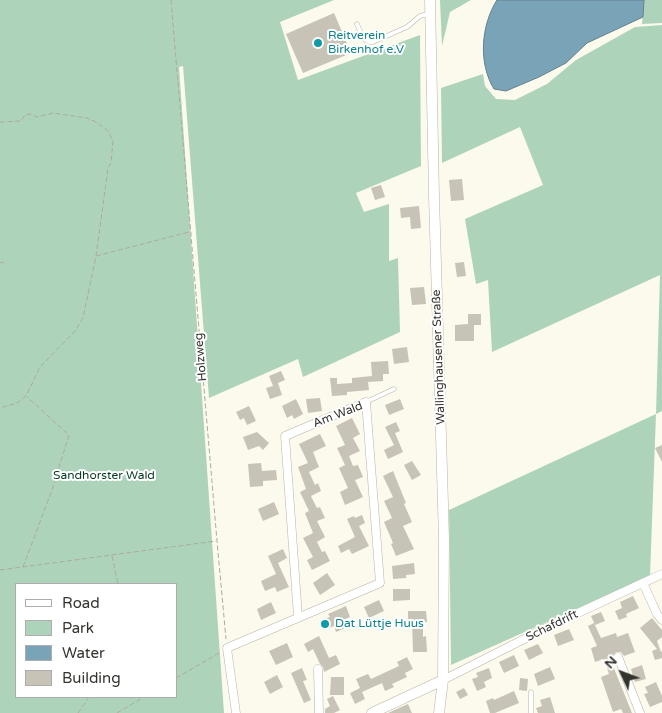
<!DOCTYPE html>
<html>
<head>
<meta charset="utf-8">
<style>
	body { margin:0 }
	#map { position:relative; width:662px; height:713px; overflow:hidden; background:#fcfaec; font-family:"Varela Round",sans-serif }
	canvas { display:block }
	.legend { position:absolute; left:15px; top:583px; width:162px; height:115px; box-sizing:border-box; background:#fff; border:1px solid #aeadab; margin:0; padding:6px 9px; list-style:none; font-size:15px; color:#34332e }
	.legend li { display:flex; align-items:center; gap:10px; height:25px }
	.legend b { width:25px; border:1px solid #aeadab }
	.north { position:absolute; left:597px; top:648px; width:50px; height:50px; -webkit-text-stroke:4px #fff; paint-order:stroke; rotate:313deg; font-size:14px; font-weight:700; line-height:20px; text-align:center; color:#34332e }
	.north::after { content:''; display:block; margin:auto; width:18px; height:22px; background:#34332e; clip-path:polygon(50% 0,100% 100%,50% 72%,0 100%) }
</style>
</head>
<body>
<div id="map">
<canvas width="662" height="713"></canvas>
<ul class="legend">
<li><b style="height:6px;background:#fff"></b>Road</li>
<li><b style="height:14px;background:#add4bb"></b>Park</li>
<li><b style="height:14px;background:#79a3b7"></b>Water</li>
<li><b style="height:14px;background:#c7c4b7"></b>Building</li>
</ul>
<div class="north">N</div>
</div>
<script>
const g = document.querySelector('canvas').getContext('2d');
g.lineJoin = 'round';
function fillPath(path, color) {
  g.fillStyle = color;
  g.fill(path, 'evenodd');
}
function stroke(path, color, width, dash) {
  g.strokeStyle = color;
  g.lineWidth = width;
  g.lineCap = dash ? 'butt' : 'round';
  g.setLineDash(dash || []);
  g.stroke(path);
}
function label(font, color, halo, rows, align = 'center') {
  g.font = font + ' "Varela Round",sans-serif';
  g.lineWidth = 4;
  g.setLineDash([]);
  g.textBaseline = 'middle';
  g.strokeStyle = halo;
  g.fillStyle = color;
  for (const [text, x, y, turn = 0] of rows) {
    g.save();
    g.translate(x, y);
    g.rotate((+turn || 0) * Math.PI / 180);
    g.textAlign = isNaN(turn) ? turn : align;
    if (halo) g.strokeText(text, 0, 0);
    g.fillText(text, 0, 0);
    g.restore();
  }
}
fillPath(new Path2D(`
	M0,0h334l-54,22 18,58 122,-45 1,131 -65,27 8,19 25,-8v57l9,-3 2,74 -97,45 -5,-18 -89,39 -26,-332 -4,1 45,646h-224zM16,584h160v113h-160z
	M440,0h31l-21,12 -8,34z
	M644,0h18v23l-20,1z
	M662,25v386l-6,3 -6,162 -199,89 -2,-155 207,-96 4,-139 -168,77 -4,-72 -12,4 -11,-65 78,-34 -23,-58 -78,36 -1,-75 42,-14 2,12 11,13 19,1 32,-16 29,-24 59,-33z`), '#add4bb');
const water = new Path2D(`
	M497,0h147l-1,17 -56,26 -21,20 -27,14 -33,14 -12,-2c-16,-26 -13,-64 3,-89z`);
fillPath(water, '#79a3b7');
stroke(water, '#64818e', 1);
fillPath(new Path2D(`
	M334,13l17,40 -48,20 -17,-39z
	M462,179l2,21 -13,1 -2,-21z
	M381,185l4,12 -10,3 -4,-12z
	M419,206l2,22 -10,1 -1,-12 -9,1 -1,-10z
	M464,262l2,14 -9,1 -2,-14z
	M424,287l2,17 -14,1 -2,-17z
	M468,314h13v11h-7v16h-19v-16l13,-1z
	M407,347l2,15 -15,2 -2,-15z
	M388,361l1,13h-6v7l-15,1 1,8 -22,2v3l-15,1 -2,-18h7v6l15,-1v-5l20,-2 -1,-14z
	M281,371l4,9 -7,3 4,12 -12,4 -4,-11 7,-2 -4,-10z
	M320,398l2,13 -14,2 -2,-14z
	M296,399l7,15 -9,5 -2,-4 -5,3 -5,-12z
	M400,399l4,10 -15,6 -4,-10z
	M249,406l7,15 -9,4 -3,-7 -4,2 -4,-8z
	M352,418l8,16 -7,4 7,13 -11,5 4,10 5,-1 5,12 -8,3 8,17 -18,8 -5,-13 8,-4 -9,-20 6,-3 -8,-17 8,-3 -9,-19z
	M396,422l4,9 -5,2 8,19 -15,7 -4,-9 10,-5 -9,-18z
	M257,432l12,11 -6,7 -4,-4 -11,4 -5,-13z
	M320,434l6,12 -13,6 6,15 -10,5 6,13 3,-2 3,8 -10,5 6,12 3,-1 5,11 -8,3 8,16 -8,5 5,10 3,-1 5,10 -18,9 -5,-10 6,-3 -10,-19 10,-5 -8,-20 4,-2 -9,-19 6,-3 -8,-22 10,-4 -9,-19z
	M662,445v17l-7,-14z
	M412,461l9,14 -9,5 -8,-15z
	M261,463l1,8 14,-1 1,10 -14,1v5l-13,1 -2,-23z
	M393,471l13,32 -2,1 8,18 -9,4 11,23 -18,7 -5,-12 2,-1 -9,-21 8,-4 -8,-17 9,-4 -10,-21z
	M274,502l5,12 -16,7 -5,-12z
	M362,515l3,8 -6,3 10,20 -17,8 -3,-5 -8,4 -3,-7 17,-9 -8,-18 7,-3 1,2z
	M283,549l4,9 -9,5 11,24 -12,5 -2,-5 -10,4 -4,-10 15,-7 -8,-18z
	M414,563l1,11 -9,1v3l-13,1 -1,-13z
	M327,573l8,12 -15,10 -7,-12z
	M393,589h17v11l-17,1z
	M633,596l6,12 -13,6 1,3 -8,3 -4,-9 7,-3 -2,-6z
	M379,600l5,11 -15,7 -5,-11z
	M271,602l5,11 -15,7 -4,-11z
	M346,606l4,11 -9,4 4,7 -9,4 -2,-6 -11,4 -3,-9 10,-4 -2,-3z
	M408,611h18l1,11h-4v15l3,-1 1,16h-14l-1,-33h-4z
	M601,612l4,9 -10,4 -4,-9z
	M652,618l10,12v7l-5,4 4,11 1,-1v7l-7,2 -3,-9 5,-2 -17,-21z
	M594,623l7,15 15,-5 1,4 11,-4 7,19 -11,4 -3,-4h-5l-3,4v4l-2,1 21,52h-9l-2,-4 -8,3 -12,-35 8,-3 -5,-15 -9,3 -4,-14 6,-2 -9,-20z
	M569,629l5,11 -16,6 -4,-11z
	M319,636l10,22 7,-3 4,9 -16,8 -1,-5 -3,-3 -7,-15 -5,3 -4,-8z
	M287,643l6,14 -17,8 -7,-14z
	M538,644l5,9 -14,7 -5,-10z
	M514,655l5,11 -15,7 -5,-11z
	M407,657l6,12 -8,4 2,4 -15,7 2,3 -9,4 -3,-8 -20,9 3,7 -10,5 -5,-11 10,-5 -4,-9 12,-5 3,5 28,-13 -2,-4z
	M642,665l4,14 -11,3 -4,-13z
	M550,667l5,12 -17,7 -4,-12z
	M302,668l5,12 -4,1 8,19 -7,3 -13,-30z
	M489,668l3,10 -8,4 2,5 -9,4 -5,-12 6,-2 -2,-4z
	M277,675l6,12 -13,7 -6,-12z
	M331,677h13v18h-14z
	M520,678l8,1 -1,12 -8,-1z
	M656,682l6,14v6l-12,5 -6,-13 4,-1 -3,-6z
	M464,688l4,7 -8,4 -4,-7z
	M514,691l5,12 -24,10h-5l-4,-12 7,-3 1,2z
	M333,696l7,14 -6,3h-9v-4l5,-3 -3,-7z
	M550,697l5,16h-17l-2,-5 6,-2 -2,-6z
	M408,704l4,9h-24z`), '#c7c4b7');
const service = new Path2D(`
	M357,24c4,8 5,19 16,18l34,-15 13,-11 8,-2
	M366,402l28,-13
	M531,692v21`);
const minor = new Path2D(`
	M643,583l14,31 5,6
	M618,657l22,56
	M318,669l1,44
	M443,680l107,-54 112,-52
	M236,713l-9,-65 153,-65 -14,-181 -81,34 13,181`);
const tertiary = new Path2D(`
	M430,0l4,196 10,343 -1,141 -4,33
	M372,713l71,-33`);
stroke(service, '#b7b4a7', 5);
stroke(minor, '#b7b4a7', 9);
stroke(tertiary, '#b7b4a7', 11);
stroke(new Path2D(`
	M171,0l46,541 9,98
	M0,122l21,-1 4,-6 6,-1 6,3 16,-4 34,5 9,4 12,9 5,10 -2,22 -3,5 -12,88 -13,62 -8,13 -35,36 -14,29 -9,7 -17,5
	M96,256l93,-24
	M0,263l4,-1
	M112,556l6,28
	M23,567l29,-77 17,-55 -42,-38
	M0,570l216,-29
	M176,678l45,-26
	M78,713l11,-16
	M117,713l27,-16`), '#acaaa0', 1, [5, 2.5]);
stroke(service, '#fff', 4);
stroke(minor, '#fff', 8);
stroke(tertiary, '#fff', 10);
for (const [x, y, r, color] of [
	[318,43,5,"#0f9aa8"],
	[325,624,5,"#0f9aa8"]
]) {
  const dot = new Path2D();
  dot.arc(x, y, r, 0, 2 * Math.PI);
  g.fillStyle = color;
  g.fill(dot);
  stroke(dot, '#fff', 2);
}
label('12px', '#0d838f', '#fff', [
	["Reitverein",328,36],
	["Birkenhof e.V",328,50],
	["Dat Lüttje Huus",335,624]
], 'left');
label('12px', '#34332e', '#fff', [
	["Holzweg",201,357,-95],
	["Wallinghausener Straße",439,357,-92],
	["Am Wald",338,415,-21],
	["Schafdrift",552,626,-26]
]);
label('12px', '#063921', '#fff', [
	["Sandhorster Wald",104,476]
]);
</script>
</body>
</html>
